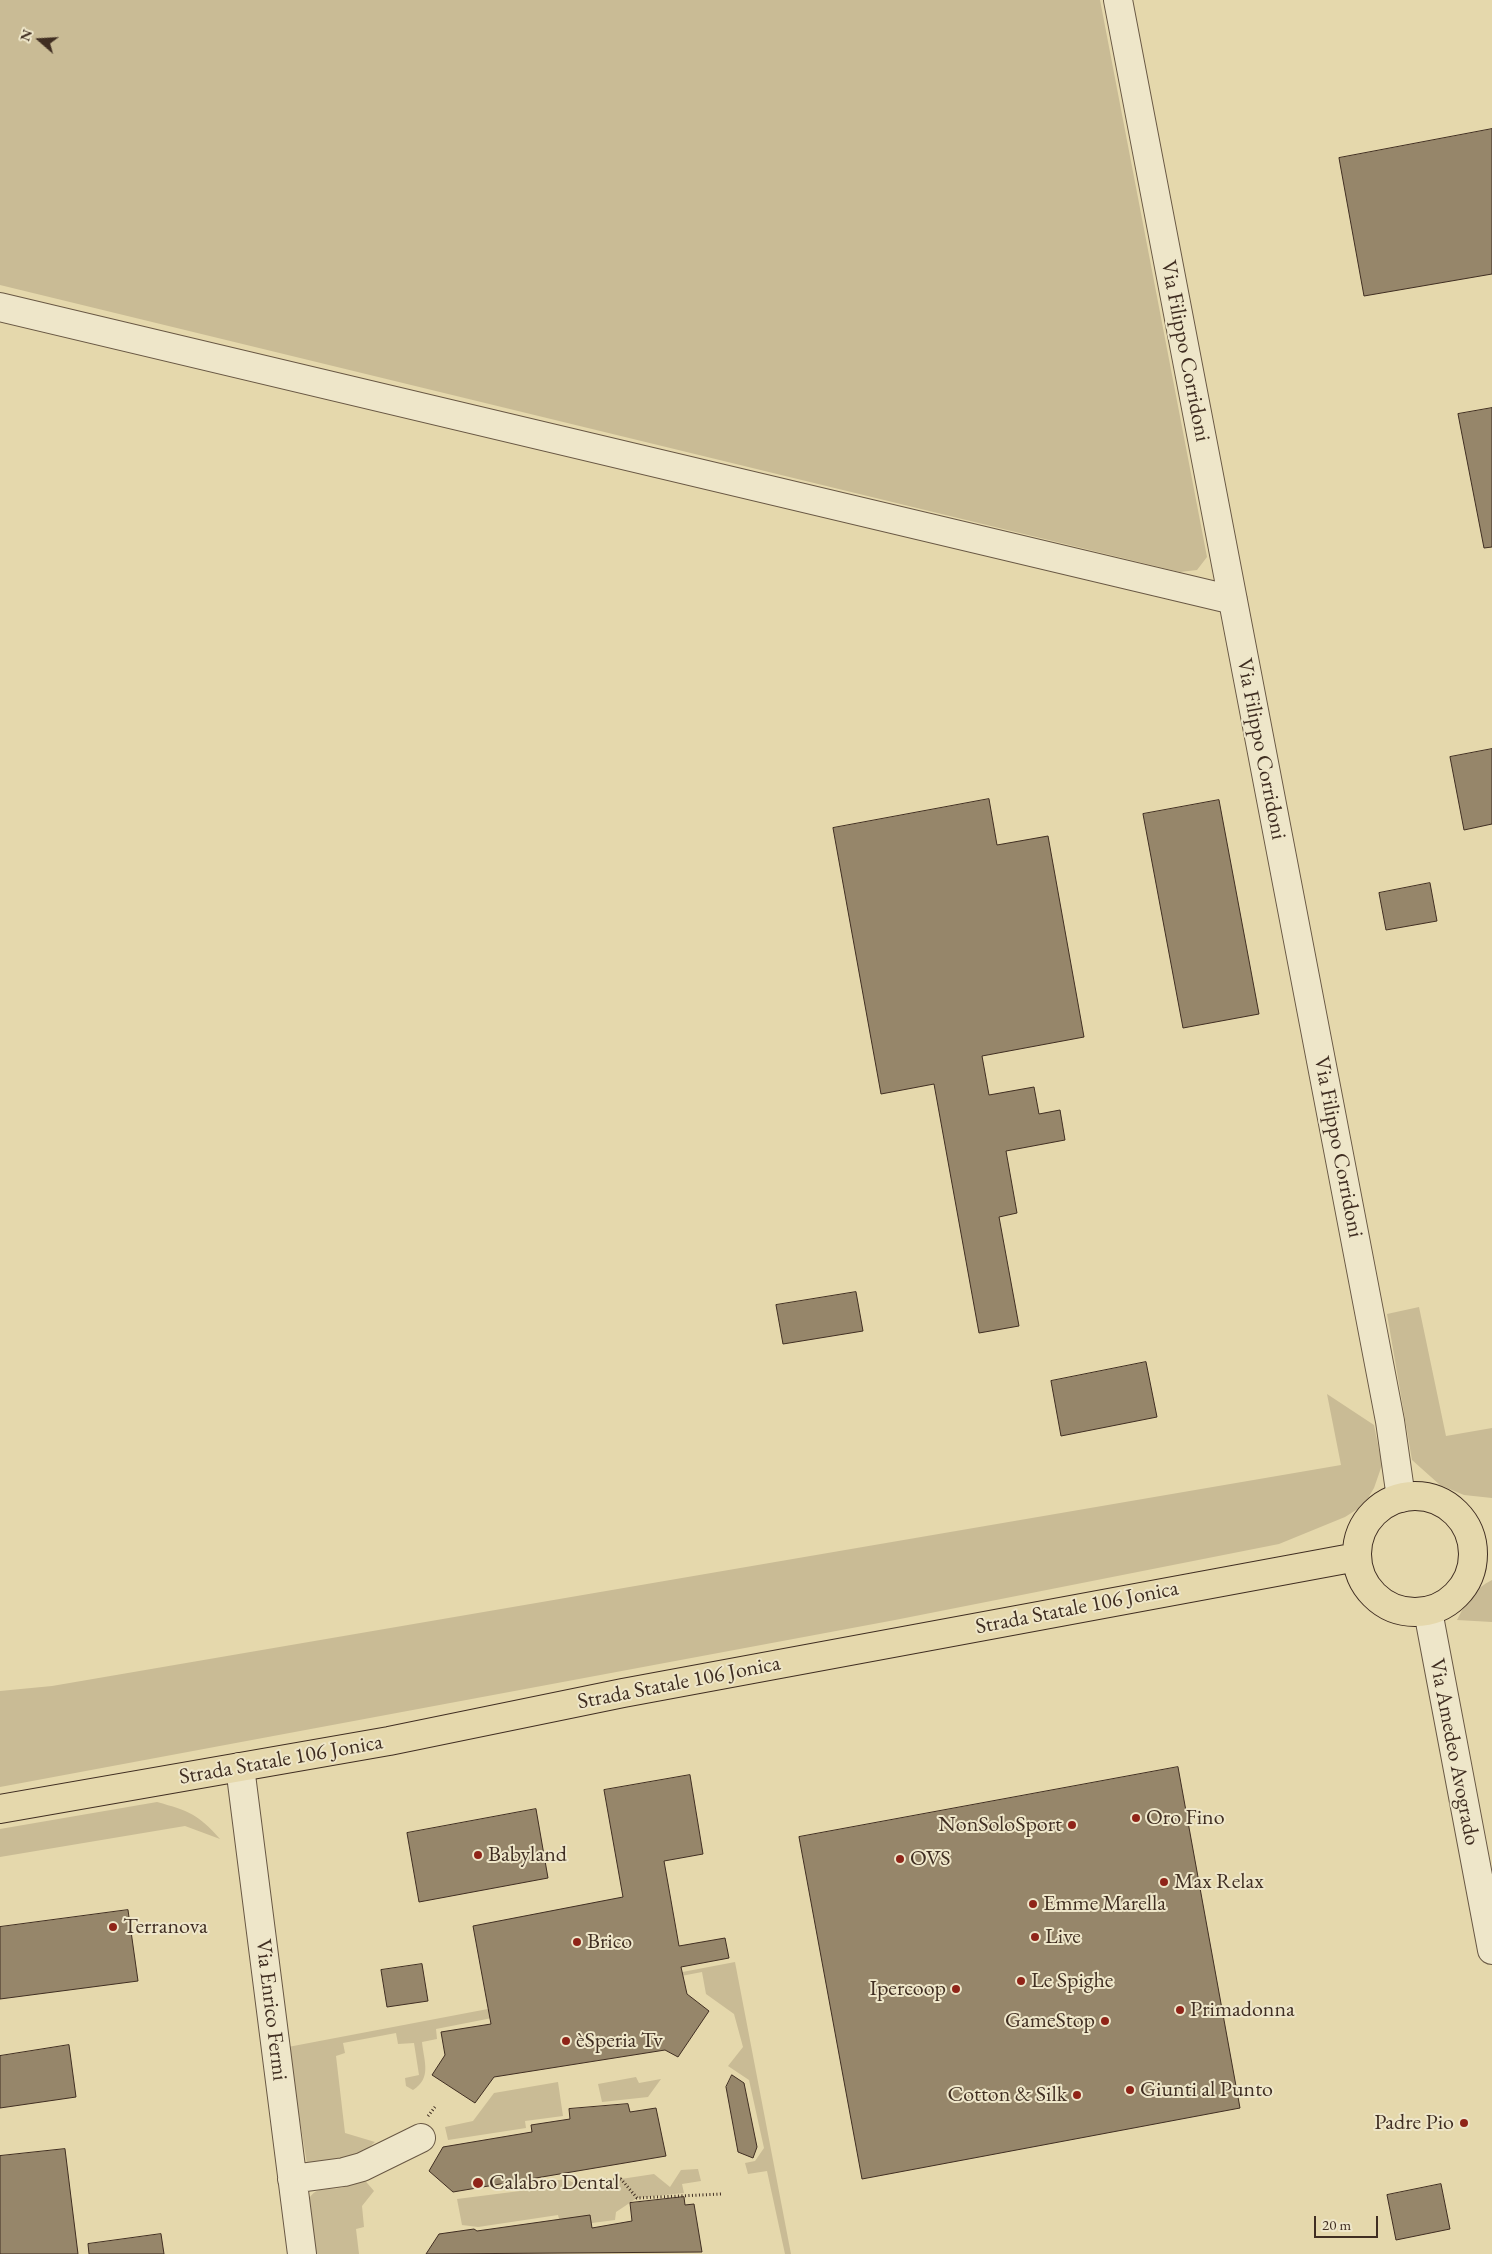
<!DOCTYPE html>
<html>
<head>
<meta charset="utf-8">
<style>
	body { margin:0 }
	#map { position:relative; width:1492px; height:2254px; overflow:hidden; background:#e5d8ac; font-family:"EB Garamond",serif }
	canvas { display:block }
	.north { position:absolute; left:15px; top:15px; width:50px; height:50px; -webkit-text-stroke:4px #eee6c9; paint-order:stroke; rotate:289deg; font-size:14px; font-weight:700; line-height:20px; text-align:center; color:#402e22 }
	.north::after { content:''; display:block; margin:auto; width:18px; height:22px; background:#402e22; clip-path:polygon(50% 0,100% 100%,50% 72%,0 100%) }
	.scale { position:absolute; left:1314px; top:2216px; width:64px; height:22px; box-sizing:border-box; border:2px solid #402e22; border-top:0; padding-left:6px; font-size:15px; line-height:18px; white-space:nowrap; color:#402e22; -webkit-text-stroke:4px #eee6c9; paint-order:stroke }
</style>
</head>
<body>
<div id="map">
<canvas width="1492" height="2254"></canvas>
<div class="north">N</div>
<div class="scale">20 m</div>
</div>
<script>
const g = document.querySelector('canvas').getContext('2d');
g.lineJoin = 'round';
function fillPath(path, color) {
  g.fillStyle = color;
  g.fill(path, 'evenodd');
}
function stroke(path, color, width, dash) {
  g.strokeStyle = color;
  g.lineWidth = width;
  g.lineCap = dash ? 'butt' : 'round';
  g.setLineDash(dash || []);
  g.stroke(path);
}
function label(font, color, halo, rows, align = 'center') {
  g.font = font + ' "EB Garamond",serif';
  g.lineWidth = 4;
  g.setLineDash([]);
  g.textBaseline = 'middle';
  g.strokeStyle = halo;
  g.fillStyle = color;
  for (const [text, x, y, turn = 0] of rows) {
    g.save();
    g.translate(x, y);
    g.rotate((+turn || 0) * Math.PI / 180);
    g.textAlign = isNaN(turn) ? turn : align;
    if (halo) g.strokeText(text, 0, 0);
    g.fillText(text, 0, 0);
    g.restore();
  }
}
fillPath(new Path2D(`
	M0,0h1100l107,557 -10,13 -17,2 -1180,-287z
	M1419,1307l27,129 46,-8v70l-28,-3 -24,-10 -28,-25 -25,-146z
	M1327,1394l47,31 8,40 -8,23 -10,17 -19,12 -66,27 -384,76 -895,167v-96l52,-5 1289,-221z
	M1492,1580v42l-35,-2c9,-18 17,-31 35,-40z
	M157,1802c32,9 41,12 63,37l-35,-13 -185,31v-28z
	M735,1962l56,292h-6l-18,-83 -19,3 -3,-11 10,-2 9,-13 -15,-68 -21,-14 15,-19 -9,-33 -28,-20 -4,-22 -104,20 1,5 -163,32 1,10 -15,3c2,20 10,36 -9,48l-7,-4 -1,-8 14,-3 -5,-32 -16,1 -2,-11 -53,10 2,10 -9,3 9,77 30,9 -15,13 -53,9 -19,-117z
	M636,2077l3,6 22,-4 -13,18 -46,5 -4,-18z
	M558,2082l5,34 -38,5 1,7 -78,12 -3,-13 28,-6 21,-28z
	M698,2169l3,12 -19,3 2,9 -47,5 -21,14 -1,8 -54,7 -3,-12 -80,12 -16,-2 -5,-26 71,-9 4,-6 34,-5 22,11 33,-11 33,-5 16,13 11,-17z
	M362,2177l12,14 -12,15 2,21 -8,2 3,25h-44l-6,-55c7,-14 22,-8 35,-12 6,-2 12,-7 18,-10z`), '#c9bb95');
const building = new Path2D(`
	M1492,129v145l-128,22 -25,-138z
	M1492,408v139l-8,1 -26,-134z
	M1492,749v75l-28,6 -14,-73z
	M989,799l8,46 51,-9 36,201 -102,19 7,39 45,-8 5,27 21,-4 5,30 -59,11 11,62 -18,4 20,109 -40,7 -45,-249 -53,10 -48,-266z
	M1219,800l40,214 -76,14 -40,-214z
	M1430,883l7,38 -51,9 -7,-37z
	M856,1292l7,39 -80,13 -7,-39z
	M1146,1362l11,55 -96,19 -10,-55z
	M1178,1767l62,341 -378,71 -63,-342z
	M690,1775l13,79 -39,7 15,85 46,-8 4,20 -48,9 6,27 22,17 -31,46 -13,-7 -171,27 -19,26 -43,-28 13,-20 -4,-23 50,-8 -18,-98 150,-29 -19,-107z
	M536,1809l12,69 -129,24 -12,-69z
	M128,1910l10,71 -138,18v-72z
	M422,1964l6,37 -41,6 -6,-37z
	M69,2045l7,52 -76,11v-52z
	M732,2075l12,8 13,64 -4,11 -15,-6 -12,-65z
	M628,2104l2,8 26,-4 10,48 -213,36 -24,-21 14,-24 89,-15 -1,-7 39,-6 -1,-10z
	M65,2149l13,105h-78v-98z
	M1441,2184l9,45 -54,11 -9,-45z
	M684,2197l1,8 9,-1 8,48 -276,2 13,-20 35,-5 3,2 113,-16 2,13 40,-7 -2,-18z
	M161,2234l3,20h-75l-1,-10z`);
fillPath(building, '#96866a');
stroke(building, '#402e22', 1);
const minor = new Path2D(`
	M1118,0l272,1421 11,77
	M0,307l1233,293
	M1428,1611l64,339
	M240,1767l62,487
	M292,2179l52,-7 18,-5 59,-29`);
const major = new Path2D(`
	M1357 1554a58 58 0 1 1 116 0a58 58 0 1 1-116 0Z
	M0,1809l389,-68 234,-48 734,-136`);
stroke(minor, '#695844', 30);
stroke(major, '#402e22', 30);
stroke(new Path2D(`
	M428,2116l7,-9
	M589,2182l32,-3 16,19 84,-4`), '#402e22', 3, [1, 2.5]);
stroke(minor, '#eee6c9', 28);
stroke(major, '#e5d8ac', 28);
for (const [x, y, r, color] of [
	[1136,1818,5,"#8f2418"],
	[1072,1825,5,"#8f2418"],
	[478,1855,5,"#8f2418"],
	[900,1859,5,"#8f2418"],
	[1164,1882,5,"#8f2418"],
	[1033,1904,5,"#8f2418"],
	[113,1927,5,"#8f2418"],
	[1035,1937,5,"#8f2418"],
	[577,1942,5,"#8f2418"],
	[1021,1981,5,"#8f2418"],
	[956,1989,5,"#8f2418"],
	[1180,2010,5,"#8f2418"],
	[1105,2021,5,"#8f2418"],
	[566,2041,5,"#8f2418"],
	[1130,2090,5,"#8f2418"],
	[1077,2095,5,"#8f2418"],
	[1464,2123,5,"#8f2418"],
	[478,2183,6,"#8f2418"]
]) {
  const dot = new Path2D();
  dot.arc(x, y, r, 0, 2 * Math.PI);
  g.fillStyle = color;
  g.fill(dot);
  stroke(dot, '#eee6c9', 2);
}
label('22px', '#402e22', '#eee6c9', [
	["Via Filippo Corridoni",1185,351,79],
	["Via Filippo Corridoni",1261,749,79],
	["Via Filippo Corridoni",1338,1147,79],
	["Strada Statale 106 Jonica",1077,1608,-11],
	["Strada Statale 106 Jonica",679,1683,-11],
	["Via Amedeo Avogrado",1454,1752,79],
	["Strada Statale 106 Jonica",281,1760,-10],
	["Via Enrico Fermi",271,2010,83]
]);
label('22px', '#402e22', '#eee6c9', [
	["Oro Fino",1146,1818],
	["NonSoloSport",1062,1825,"right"],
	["Babyland",488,1855],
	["OVS",910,1859],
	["Max Relax",1174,1882],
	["Emme Marella",1043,1904],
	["Terranova",123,1927],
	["Live",1045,1937],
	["Brico",587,1942],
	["Le Spighe",1031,1981],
	["Ipercoop",946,1989,"right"],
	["Primadonna",1190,2010],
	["GameStop",1095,2021,"right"],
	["èSperia Tv",576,2041],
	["Giunti al Punto",1140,2090],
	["Cotton & Silk",1067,2095,"right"],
	["Padre Pio",1454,2123,"right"],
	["Calabro Dental",489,2183]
], 'left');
</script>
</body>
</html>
